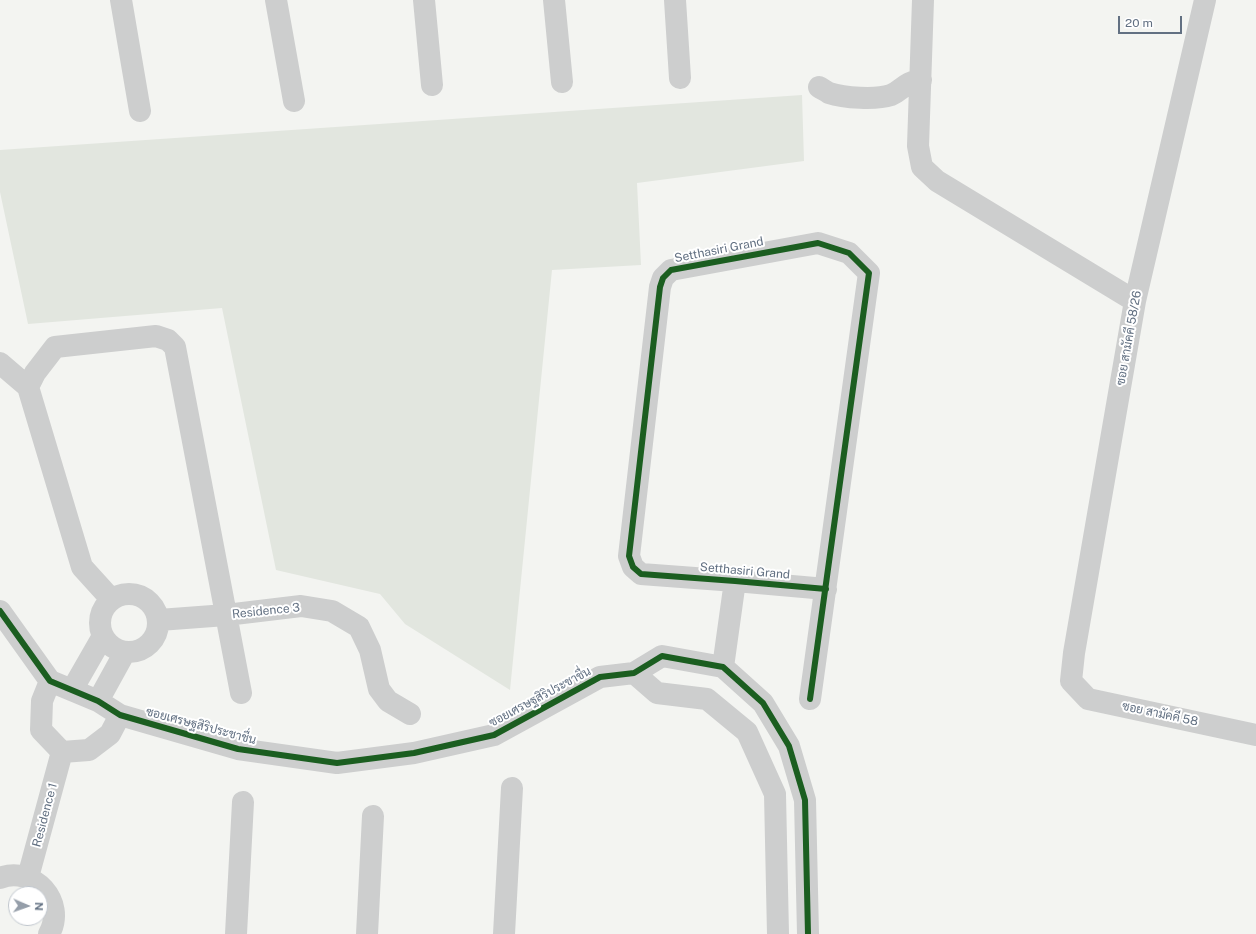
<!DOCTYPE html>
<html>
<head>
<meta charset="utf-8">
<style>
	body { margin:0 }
	#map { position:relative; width:1256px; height:934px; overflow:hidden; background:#f3f4f1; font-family:"Public Sans",sans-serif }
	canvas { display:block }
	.north { position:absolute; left:8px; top:886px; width:40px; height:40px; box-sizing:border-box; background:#fff; border:1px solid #c0c6cd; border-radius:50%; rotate:92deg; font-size:11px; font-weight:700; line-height:16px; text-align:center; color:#627082 }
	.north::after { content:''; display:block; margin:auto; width:14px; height:18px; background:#959ea9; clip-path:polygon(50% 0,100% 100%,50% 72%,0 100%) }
	.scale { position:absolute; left:1118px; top:16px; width:64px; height:18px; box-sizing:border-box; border:2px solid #627082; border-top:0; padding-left:5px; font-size:12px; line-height:14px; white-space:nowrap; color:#627082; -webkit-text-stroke:3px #fff; paint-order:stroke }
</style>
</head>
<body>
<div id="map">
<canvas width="1256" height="934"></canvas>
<div class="north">N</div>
<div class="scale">20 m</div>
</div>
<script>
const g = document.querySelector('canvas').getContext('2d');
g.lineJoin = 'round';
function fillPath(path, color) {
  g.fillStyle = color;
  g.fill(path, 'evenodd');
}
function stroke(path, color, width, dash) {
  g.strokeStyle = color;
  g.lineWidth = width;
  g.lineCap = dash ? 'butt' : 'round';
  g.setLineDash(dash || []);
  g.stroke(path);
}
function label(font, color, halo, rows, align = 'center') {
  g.font = font + ' "Public Sans",Sarabun,sans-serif';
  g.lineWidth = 4;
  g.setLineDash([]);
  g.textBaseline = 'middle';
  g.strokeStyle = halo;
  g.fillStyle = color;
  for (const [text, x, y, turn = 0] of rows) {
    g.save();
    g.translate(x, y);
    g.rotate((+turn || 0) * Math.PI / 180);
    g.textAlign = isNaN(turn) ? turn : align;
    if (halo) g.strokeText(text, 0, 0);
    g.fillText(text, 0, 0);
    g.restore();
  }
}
fillPath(new Path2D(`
	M802,95l2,66 -167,22 4,82 -89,5 -42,420 -105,-66 -25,-30 -104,-24 -54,-262 -194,16 -28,-132v-42z`), '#e2e6df');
stroke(new Path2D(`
	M121,0l19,111
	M276,0l18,101
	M424,0l8,85
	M554,0l8,82
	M675,0l5,78
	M923,0l-5,146 4,21 15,14 198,120
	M1205,0l-70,301 -61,352 -3,28 17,18 168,36
	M819,87c3,2 7,4 10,6 15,5 47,7 62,2 12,-5 13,-13 30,-15
	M0,363l28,24 54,180 29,32
	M28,387l7,-14 20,-26 101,-11 12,4 7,7 66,346
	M100 623a29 29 0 1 1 58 0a29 29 0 1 1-58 0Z
	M0,611l50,70 48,20 22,14 118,34 99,14 77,-10 80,-18 106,-58 34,-4 28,-17 61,11 40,36 26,43 16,54 3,134
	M159,620l67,-5 75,-9 31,5 27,16 11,23 9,39 9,12 22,13
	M723,667l12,-86
	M634,673l23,20 50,6 40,33 28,62 3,140
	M50,681l-8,20 -1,29 21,22
	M72,690l31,-54
	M810,699l59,-426 -20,-20 -31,-10 -147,27 -8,8 -3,9 -31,269 4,11 8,7 94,7 91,8
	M98,701l27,-49
	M62,752l27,-2 21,-16 10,-19
	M28,877l34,-125
	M0,878c33,-13 67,24 49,56
	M236,934l7,-132
	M367,934l6,-118
	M504,934l8,-146`), '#cdcece', 22);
stroke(new Path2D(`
	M0,611l50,70 48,20 22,14 118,34 99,14 77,-10 80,-18 106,-58 34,-4 28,-17 61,11 40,36 26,43 16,54 3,134
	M810,699l59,-426 -20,-20 -31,-10 -147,27 -8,8 -3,9 -31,269 4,11 8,7 94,7 91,8`), '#1b5e20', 6);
label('12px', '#627082', '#fff', [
	["Setthasiri Grand",719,250,-11],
	["ซอย สามัคคี 58/26",1129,338,-80],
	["Setthasiri Grand",745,571,5],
	["Residence 3",266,611,-6],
	["ซอยเศรษฐสิริประชาชื่น",540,697,-28],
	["ซอย สามัคคี 58",1160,714,12],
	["ซอยเศรษฐสิริประชาชื่น",201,726,15],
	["Residence 1",45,815,-75]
]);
</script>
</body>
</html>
